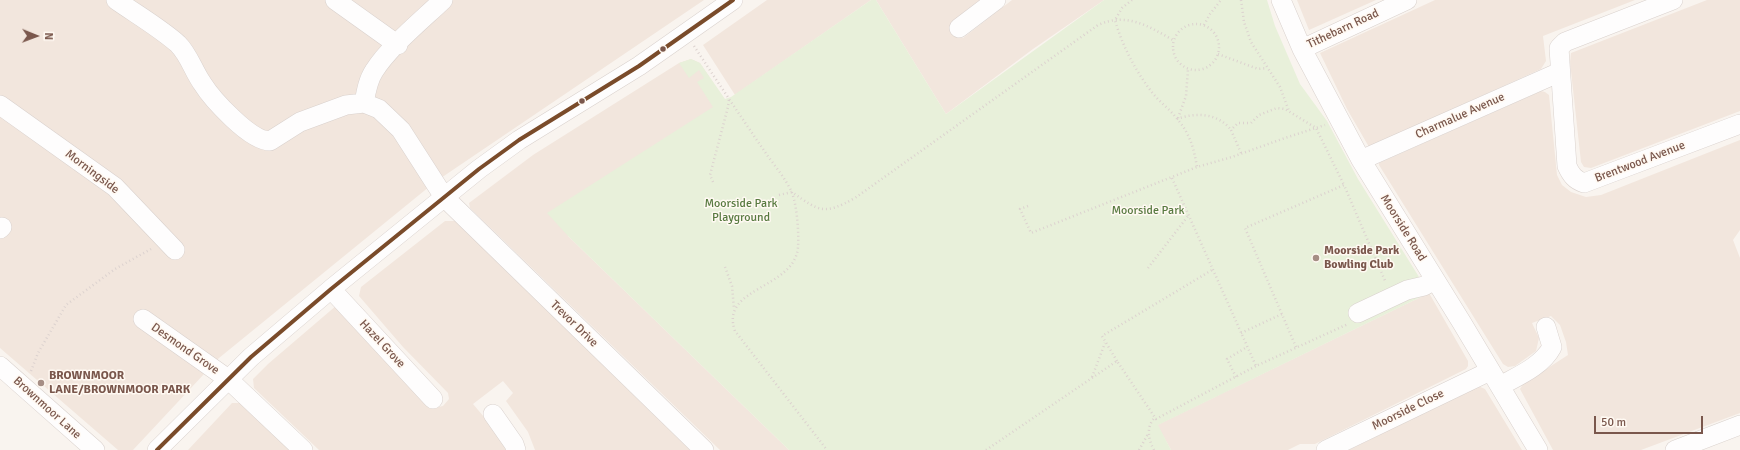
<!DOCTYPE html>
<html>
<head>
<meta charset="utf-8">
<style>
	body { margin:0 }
	#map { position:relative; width:1740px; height:450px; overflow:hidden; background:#f9f4ef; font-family:Signika,sans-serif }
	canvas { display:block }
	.north { position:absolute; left:16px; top:16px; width:40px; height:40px; -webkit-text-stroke:3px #fff9f2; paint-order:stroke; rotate:91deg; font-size:11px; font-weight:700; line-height:16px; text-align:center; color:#7a574c }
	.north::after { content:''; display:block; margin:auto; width:14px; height:18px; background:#7a574c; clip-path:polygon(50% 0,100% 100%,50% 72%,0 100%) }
	.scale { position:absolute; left:1594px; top:416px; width:109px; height:18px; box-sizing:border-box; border:2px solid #7a574c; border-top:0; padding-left:5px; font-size:12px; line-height:14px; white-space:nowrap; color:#7a574c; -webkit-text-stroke:3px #fff9f2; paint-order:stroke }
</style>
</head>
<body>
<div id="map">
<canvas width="1740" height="450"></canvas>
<div class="north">N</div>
<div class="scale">50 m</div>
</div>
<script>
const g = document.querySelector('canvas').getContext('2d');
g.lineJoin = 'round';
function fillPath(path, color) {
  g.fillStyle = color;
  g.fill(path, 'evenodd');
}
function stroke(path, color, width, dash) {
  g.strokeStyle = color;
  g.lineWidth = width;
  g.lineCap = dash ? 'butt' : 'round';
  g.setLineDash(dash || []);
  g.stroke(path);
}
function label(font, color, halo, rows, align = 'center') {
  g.font = font + ' Signika,sans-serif';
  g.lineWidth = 3;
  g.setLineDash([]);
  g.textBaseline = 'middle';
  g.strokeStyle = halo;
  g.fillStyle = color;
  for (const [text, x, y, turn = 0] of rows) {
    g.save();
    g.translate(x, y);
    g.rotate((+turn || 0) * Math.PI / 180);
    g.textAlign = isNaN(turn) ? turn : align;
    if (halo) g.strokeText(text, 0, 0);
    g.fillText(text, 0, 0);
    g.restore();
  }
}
fillPath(new Path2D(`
	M0,0h704l-269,182 -216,176 -86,92h-15l-118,-102z
	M767,0h104l-136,95 -32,-50z
	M876,0h104l-27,21 2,15 8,2 49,-38h92l-71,49 -87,65z
	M1297,0h79l-67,30z
	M1435,0h200l-92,36 3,25 -5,8 -172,78 -22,-38 -27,-56z
	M1707,0h33v111l-149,57 -7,-1 -3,-5 -11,-100 1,-9z
	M691,59l9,4 25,37 -157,136 221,214h-69l-250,-242 -1,-5 64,-48 146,-92z
	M1541,91l4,1 4,3 8,80 5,10 9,7 15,5 15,-2 139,-55v90l-7,10 7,18v155l-99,37h-88l-33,-61 3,-5 45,-29 -2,-13 -6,-17 -9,-9 -19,7 7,15 -3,13 -21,15 -7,1 -5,-3 -124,-199v-2z
	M445,221h10l235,229h-155l-7,-18 -22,-31 7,-8 -10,-12 -30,23 39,46h-193l-65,-62 -1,-9 15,-15 69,-59 97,103 9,-2 6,-7 -1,-6 -45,-46 -44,-51 2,-9z
	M1429,293l39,68v5l-2,3 -151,75h-15l-12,6h-117l-14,-25z
	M1478,386l7,3 37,61h-173z
	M232,403h8l50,47h-102z`), '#f2e6dd');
fillPath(new Path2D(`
	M871,0h5l70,114 158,-114h163l8,26 25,58 27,37 31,58 71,114 -271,132 13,25h-382l-221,-214 -21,-23 166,-106 -16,-25 7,-4 -5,-8 -10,8 -10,-15 12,-4 9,4 25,36 6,-2z`), '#e8f0da');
const minor = new Path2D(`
	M116,0c20,14 44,28 62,44 11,11 15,26 24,39 10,16 48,58 68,58l30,-19 46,-17 18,-2 15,6 22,21 43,67 260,253
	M335,0l63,45
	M1281,0l21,49 59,111 101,163 76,127
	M1673,0l-108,42 -6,6 8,118c4,9 8,14 17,17l156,-59
	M959,28l37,-28
	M1302,49l105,-49
	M364,103c2,-11 4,-23 10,-32 15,-24 48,-51 69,-71
	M0,105l115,82 60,63
	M1361,160l199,-88
	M0,229l2,-2
	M331,289l102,110
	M1358,313l49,-23 17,-4 11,-6
	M143,319l85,60 75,71
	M0,366l95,84
	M1500,386c18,-10 42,-20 52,-39l-6,-20
	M493,414l21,30 2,6
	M157,450l94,-93 80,-68 148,-120 40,-29 120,-74 94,-66
	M1326,450l164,-79
	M1675,450l65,-25`);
stroke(minor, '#d9d1cd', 20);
stroke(new Path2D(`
	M1132,0l-10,8 -7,12c7,25 20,50 36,71 8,11 19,18 27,29 12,14 16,29 19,47l35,-10 53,-19 40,-13
	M1241,0l3,22 7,20 29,45 9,24
	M1173 47a23 23 0 1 1 46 0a23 23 0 1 1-46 0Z
	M1204,25l6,-11 11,-14
	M694,46c23,35 47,71 71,106 8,12 22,28 27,41 5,13 7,40 6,54 -3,42 -79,40 -63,84l92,119
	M1218,54l40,15 9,-1
	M1178,118l8,-22 2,-27
	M1177,119c19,-7 41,-6 54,11
	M1241,153l-10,-23 7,-7h13l8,-8 18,-7 8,1 31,19 28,57
	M1172,178l84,188 92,-42
	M713,182l-3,-7 18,-68 1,-8
	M779,195l13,-3c28,20 32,23 63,6l243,-173c29,-13 50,1 75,15
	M1028,206l-8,3 11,24 166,-66
	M725,267l7,19 2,23
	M1148,268l40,-52
	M1241,333l41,-19
	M1296,347l-51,-119 99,-43 42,98
	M1117,361l-15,-25 110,-66
	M31,371l7,-18 28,-48 49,-36 36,-20
	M1092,377l13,-34
	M1236,377l-9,-18 20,-12
	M986,450l131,-89 39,58 100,-53
	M1139,450l9,-16
	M1154,450c-6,-11 -8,-23 1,-33`), '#dcd2cf', 2.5, [1, 3]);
stroke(minor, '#fefdfd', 19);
stroke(new Path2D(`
	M157,450l94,-93 80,-68 148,-120 40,-29 120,-74 94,-66`), '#7a4b2a', 4);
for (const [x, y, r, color] of [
	[663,49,3.5,"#7a574c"],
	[582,101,3.5,"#7a574c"],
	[1316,258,4,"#a68e85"],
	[41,383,4,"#a68e85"]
]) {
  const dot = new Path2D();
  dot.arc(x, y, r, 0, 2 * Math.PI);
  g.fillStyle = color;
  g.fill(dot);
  stroke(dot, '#fff9f2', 1.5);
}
label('12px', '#7a574c', '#fff9f2', [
	["Tithebarn Road",1343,29,-25],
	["Charmalue Avenue",1460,116,-24],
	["Brentwood Avenue",1640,162,-21],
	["Morningside",92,172,37],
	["Moorside Road",1403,228,58],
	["Trevor Drive",574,324,44],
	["Hazel Grove",382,344,47],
	["Desmond Grove",185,349,35],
	["Brownmoor Lane",47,408,42],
	["Moorside Close",1408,410,-26]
]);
label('12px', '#587a40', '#fff9f2', [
	["Moorside Park",741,204],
	["Playground",741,218],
	["Moorside Park",1148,211]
]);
label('bold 12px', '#7a574c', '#fff9f2', [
	["Moorside Park",1324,251],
	["Bowling Club",1324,265],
	["BROWNMOOR",49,376],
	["LANE/BROWNMOOR PARK",49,390]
], 'left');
</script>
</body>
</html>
